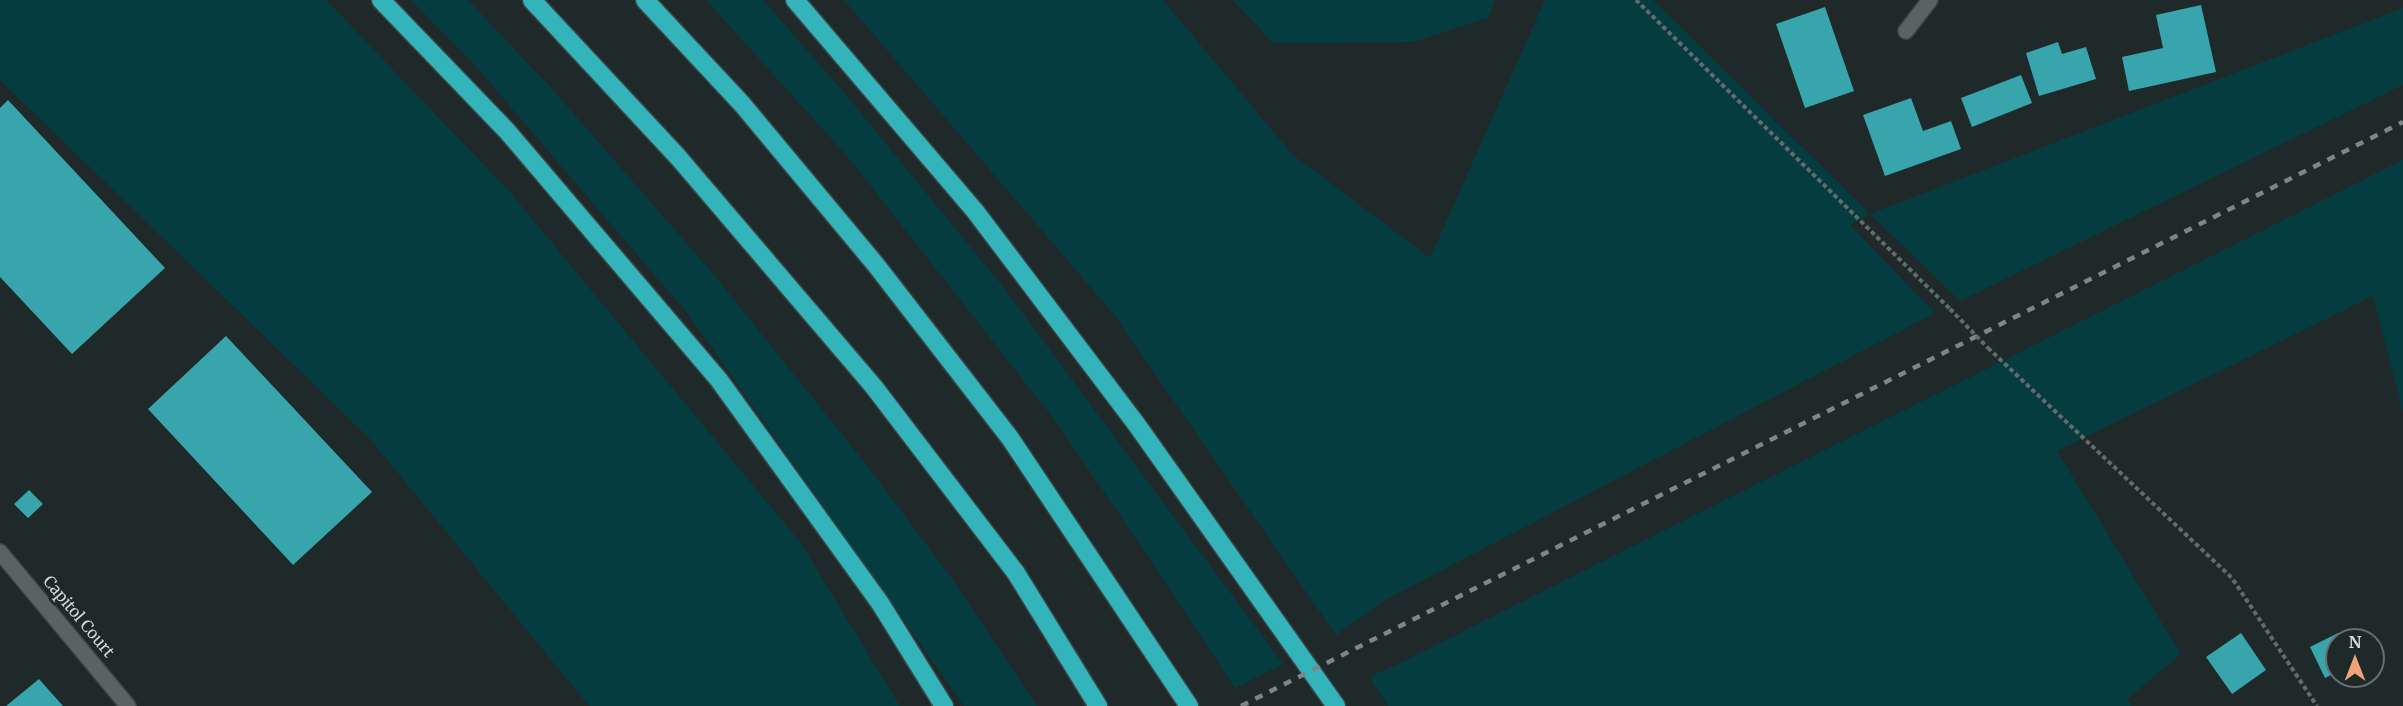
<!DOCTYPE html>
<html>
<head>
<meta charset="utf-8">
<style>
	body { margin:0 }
	#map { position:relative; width:2403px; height:706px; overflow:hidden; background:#1f292a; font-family:Merriweather,serif }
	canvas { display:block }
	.north { position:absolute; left:2325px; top:628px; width:60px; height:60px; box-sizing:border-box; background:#1f292a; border:2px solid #666f70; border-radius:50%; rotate:0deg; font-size:16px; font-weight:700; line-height:24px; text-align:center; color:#d1d8d8 }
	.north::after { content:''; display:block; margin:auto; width:21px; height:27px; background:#efa377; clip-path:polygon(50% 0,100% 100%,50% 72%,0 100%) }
</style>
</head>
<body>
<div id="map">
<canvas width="2403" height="706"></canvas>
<div class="north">N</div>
</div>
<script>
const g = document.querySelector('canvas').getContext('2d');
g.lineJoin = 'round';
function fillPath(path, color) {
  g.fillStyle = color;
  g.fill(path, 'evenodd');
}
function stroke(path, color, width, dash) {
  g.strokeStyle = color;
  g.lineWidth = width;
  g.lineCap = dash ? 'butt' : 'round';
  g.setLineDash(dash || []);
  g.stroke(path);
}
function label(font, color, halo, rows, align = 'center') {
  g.font = font + ' Merriweather,serif';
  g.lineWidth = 6;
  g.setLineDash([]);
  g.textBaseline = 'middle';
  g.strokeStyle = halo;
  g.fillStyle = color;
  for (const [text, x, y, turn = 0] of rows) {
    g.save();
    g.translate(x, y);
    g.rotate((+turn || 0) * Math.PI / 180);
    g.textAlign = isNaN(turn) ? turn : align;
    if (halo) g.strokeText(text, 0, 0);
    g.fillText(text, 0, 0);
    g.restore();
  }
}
fillPath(new Path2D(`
	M0,0h326l183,191 291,351 100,164h-311l-219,-267 -370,-359z
	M411,0h57l86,91 161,185 154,192 86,115 82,123h-73l-276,-392 -216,-252z
	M706,0h57l84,96 157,192 279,376 -48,24 -89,-135 -93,-135 -205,-261z
	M844,0h319l129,154 138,104 115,-258h108l217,214 533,-206v77l-443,216 -90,-87 -20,11 85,88 -548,286 -51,36 -224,-323z
	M1233,0h262l-7,18 -75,24 -140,1z
	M2403,160v252l-30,-116 -316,155 124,203 -54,45 5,7h-744l-19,-29 27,-12z`), '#053c3f');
fillPath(new Path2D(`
	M2201,5l15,67 -87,19 -7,-34 41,-9 -7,-33z
	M1825,7l29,84 -49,17 -29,-84z
	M2058,42l4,12 24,-7 10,32 -57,17 -13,-43z
	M2021,75l11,28 -60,24 -11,-29z
	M1911,98l12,33 28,-10 10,28 -76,27 -22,-61z
	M8,100l157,168 -93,86 -72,-77v-169z
	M226,336l146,156 -79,73 -145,-156z
	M29,490l14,14 -15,14 -14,-14z
	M2241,633l25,37 -34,24 -26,-37z
	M2338,633l3,7h-4v32l-12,6 -15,-31z
	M39,679l24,27h-57z`), '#37a5ab');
const street = new Path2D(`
	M1906,31l24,-31
	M0,552l128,154`);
const highway = new Path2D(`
	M381,0l126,131 212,249 161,223 64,103
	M532,0l146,157 196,230 142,186 82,133
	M645,0l97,104 134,161 134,173 179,268
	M795,0l180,211 162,214 199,281`);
stroke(street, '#3c4545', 18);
stroke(highway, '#3c4545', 21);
stroke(new Path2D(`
	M1636,0l314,309
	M1988,348l244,230 85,128`), '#636b6c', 4, [4.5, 3]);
stroke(street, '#586464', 15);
stroke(highway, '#33b3ba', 18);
stroke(new Path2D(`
	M1241,706l1162,-584`), '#7e8787', 4.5, [8, 8]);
stroke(new Path2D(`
	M1950,309l38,39`), '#636b6c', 4, [4.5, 3]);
label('16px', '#d1d8d8', '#1f292a', [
	["Capitol Court",78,617,50]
]);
</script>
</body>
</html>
